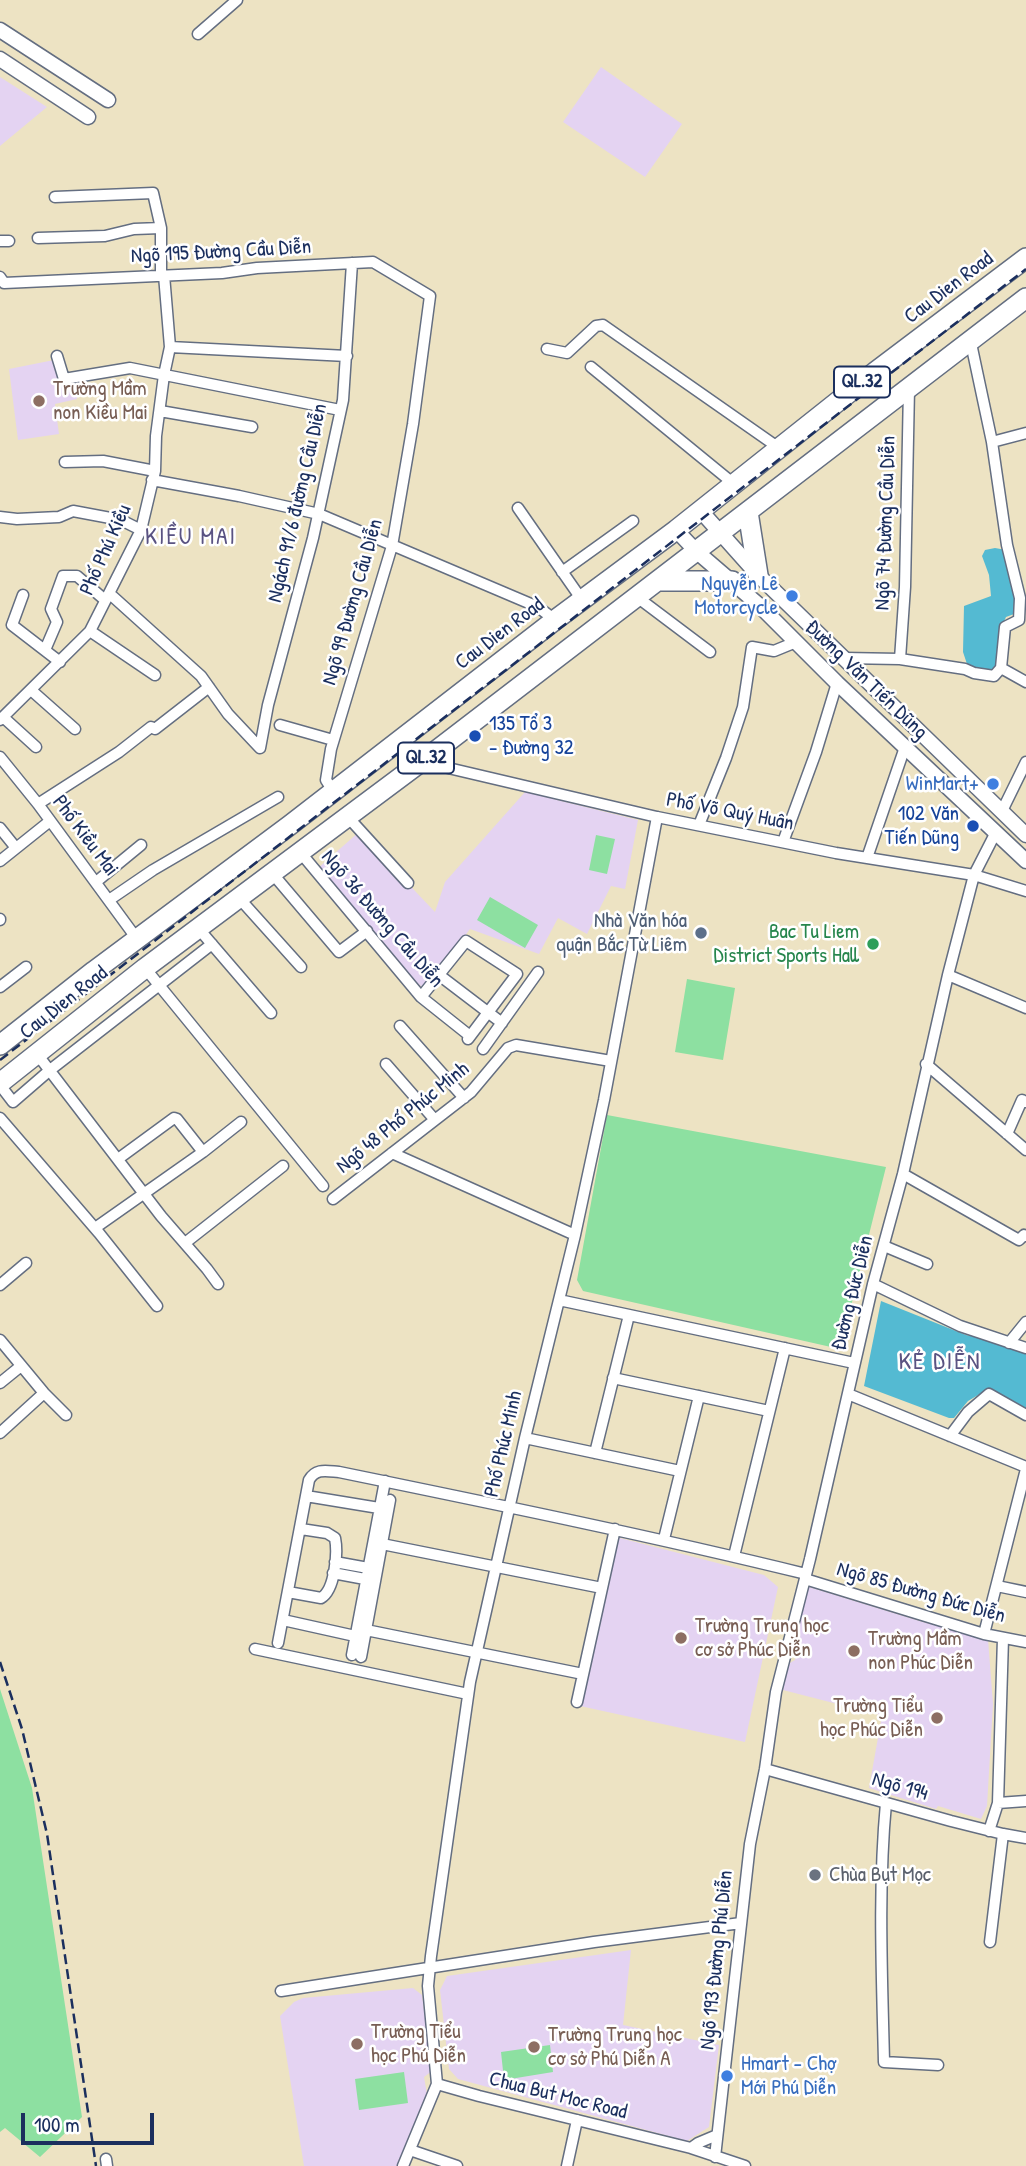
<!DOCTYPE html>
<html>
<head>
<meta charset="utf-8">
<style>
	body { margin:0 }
	#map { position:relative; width:1026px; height:2166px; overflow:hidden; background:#ede3c3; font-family:"Patrick Hand",sans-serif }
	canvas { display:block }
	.scale { position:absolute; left:21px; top:2113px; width:133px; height:32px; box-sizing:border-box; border:4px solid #1b2f5e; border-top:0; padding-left:9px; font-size:21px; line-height:24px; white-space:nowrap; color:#1b2f5e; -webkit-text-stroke:5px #fff; paint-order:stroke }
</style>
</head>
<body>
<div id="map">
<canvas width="1026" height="2166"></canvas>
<div class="scale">100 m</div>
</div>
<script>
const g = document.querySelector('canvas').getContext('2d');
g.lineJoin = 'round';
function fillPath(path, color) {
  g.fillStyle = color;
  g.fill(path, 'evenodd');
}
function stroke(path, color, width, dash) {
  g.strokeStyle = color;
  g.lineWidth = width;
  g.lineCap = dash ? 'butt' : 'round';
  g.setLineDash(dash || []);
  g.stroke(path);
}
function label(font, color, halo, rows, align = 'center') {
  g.font = font + ' "Patrick Hand",sans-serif';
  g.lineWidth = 5;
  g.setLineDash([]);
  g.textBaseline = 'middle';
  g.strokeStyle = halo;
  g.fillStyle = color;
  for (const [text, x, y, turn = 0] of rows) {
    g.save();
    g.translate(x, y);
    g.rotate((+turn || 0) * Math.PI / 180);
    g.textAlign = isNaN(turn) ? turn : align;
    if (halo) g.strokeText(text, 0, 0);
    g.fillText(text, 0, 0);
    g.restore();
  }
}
fillPath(new Path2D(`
	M601,67l81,57 -37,53 -82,-55z
	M0,77l47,30 -47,39z
	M54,360l6,22 15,-2 2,19 -22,5 4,30 -41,6 -9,-71z
	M525,792l113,28 -13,69 -14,-3 -24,48 -29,-16 -19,36 -69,-25 -45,60 -13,-10 -95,-110 42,-37 76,80 10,-30z
	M616,1537l148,38 14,12 -33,155 -165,-36z
	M806,1586l117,36 65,17 5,65 -6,102 -6,13 -43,-13 -2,3 -67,-21 12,-67 3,-5 -101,-26 5,-26 7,-4 4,-17 -5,-5z
	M631,1950l-8,75 96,20 -10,82 -22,14 -229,-62 -9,-10 -9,-79 7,-14z
	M413,1988l9,7 10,76 -8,6 3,17 -30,72h-93l-24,-150 14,-14 9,-4z`), '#e4d3f2');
fillPath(new Path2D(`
	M596,835l19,4 -8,35 -18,-4z
	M490,897l48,28 -13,23 -48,-28z
	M687,979l48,9 -12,72 -48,-8z
	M607,1115l279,52 -43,171 -12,9 -248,-56 -6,-11z
	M0,1689l32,99 50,329 -42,40 -35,-29 -5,4z
	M550,2045l3,27 -49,8 -3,-28z
	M404,2072l4,31 -49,7 -4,-31z`), '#8de0a1');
fillPath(new Path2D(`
	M995,548l11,2 10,60 -2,4 -8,3 -6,13 -4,37 -5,4 -23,-4 -5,-15 1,-46 27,-10 -2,-21 -7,-19 3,-6z
	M881,1301l85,34 33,7 27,12v56l-36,-22 -22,13 -14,17h-5l-85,-32z`), '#54bad2');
const street = new Path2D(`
	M198,34l39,-34
	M55,197l98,-4 8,35v47
	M38,238l67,-2 29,-7 27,-1
	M0,241h9
	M0,277l4,6 218,-10 35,-5 116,-6 57,34 -17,128 -21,122 -61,203 -5,31 7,11
	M969,342l3,6 20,94 15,103 13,53 -1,22 -14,7 -4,41 25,14
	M170,347l177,9
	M547,349l20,4 29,-27 7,-1 176,123
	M57,356l7,23 66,-11 210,42
	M591,367l143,117
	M160,411l92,16
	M992,442l34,-9
	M65,462l38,-1 52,10
	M152,480l87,16 80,18 219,93 17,13
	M518,508l64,92
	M0,517l17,2 42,-2 14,-6 48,9 20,10
	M562,572l71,-51
	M110,594l91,82 27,38 32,34
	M23,595l-11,30 48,37
	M637,597l73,55
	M90,631l65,44
	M45,650l12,-28 -6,-13 12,-33h14l28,24
	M843,658l57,1 65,10 9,4 20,3 7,-8
	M900,659l5,-72 4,-199
	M31,690l44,39
	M3,717l33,30
	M0,720l90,-89 51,-101 14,-59 1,-35 8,-61 6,-28 -6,-72
	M280,725l53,15
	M260,748l8,-43 45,-167 30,-138 9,-137
	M433,753l11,14 213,50 179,36 138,22 52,16
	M0,757l38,47 99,135
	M38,804l81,-52 32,-25 4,2 54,-42
	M1002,811l24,-49
	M347,816l61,67
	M699,825l27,-67 17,-51 9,-60 22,4 22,-9
	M0,828l16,20
	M783,842l33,-90 21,-69
	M300,852l121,145 49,39
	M867,858l38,-111
	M0,861l50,-40
	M272,873l67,79 28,-21
	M96,882l45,-37
	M239,898l62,69
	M109,900l44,-30 125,-73
	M0,919v1
	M198,928l73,85
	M145,968l178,218
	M439,975l63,48
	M948,975l78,33
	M0,987l26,-20
	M421,997l45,-56 51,33 -49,65
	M400,1026l64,72
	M483,1049l55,-77
	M37,1054l124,162 46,53 11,15
	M386,1064l49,56
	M926,1064l100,86
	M0,1085l13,17 37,-32 162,-126
	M0,1118l99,115 58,73
	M1007,1134l15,-34 4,2
	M392,1153l183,82
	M118,1159l56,-41 3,1 26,33
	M903,1174l116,66 5,-5 2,1
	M333,1199l138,-107 37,-44 8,-3 95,16
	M95,1228l108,-76 38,-30
	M185,1243l98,-77
	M884,1246l43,18
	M873,1284l87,42 66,22
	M0,1285l26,-22
	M559,1300l295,63
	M0,1340l44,53 22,22
	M1009,1343l17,-21
	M613,1378l156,33
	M0,1383l21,-17
	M848,1394l178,73
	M0,1433l44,-40
	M950,1436l18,-24 21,-18 37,21
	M525,1438l155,33
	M595,1453l34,-138
	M306,1496l73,12
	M664,1539l35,-143
	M382,1544l220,44
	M734,1556l51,-208
	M335,1562l33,6
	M333,1573l32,6
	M805,1579l179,55 42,8
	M997,1586l29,6
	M288,1592l33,6c14,-8 17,-45 14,-60l-8,-5 -26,-4
	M283,1620l72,16
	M366,1630l217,44
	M984,1634l42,-165
	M278,1643l31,-163c7,-12 17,-9 30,-8 156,32 312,64 467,102
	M255,1649l213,45
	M352,1655l33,-174
	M361,1657l29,-157
	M577,1702l38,-173
	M765,1769l186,52 52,13 23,4
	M886,1803c-8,86 -4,172 -2,259l54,3
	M998,1803l28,-2
	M989,1831l9,-28 5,-165
	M990,1942l13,-108
	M281,1991l313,-49 147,-19
	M437,2084l-9,-98 3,-30 39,-274 55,-244 50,-203 29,-135 53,-283
	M691,2148l7,-5 19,-8
	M410,2150l47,16
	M715,2157l35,-313 15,-75 11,-77 34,-133 63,-275 30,-110 45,-199 26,-100 22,-43
	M106,2159l1,7
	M403,2166l34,-82 42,12 212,52 54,18
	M567,2166l10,-46`);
const secondary = new Path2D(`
	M0,30l108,70
	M0,59l88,58
	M700,510l58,65 268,260
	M676,530l20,21 64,55 77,77 189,178`);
const highway = new Path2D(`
	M748,512l10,63
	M658,581h74
	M0,1045l94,-74 196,-146 265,-205 121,-90 199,-158 151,-114
	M0,1083l145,-115 288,-215 593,-455`);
stroke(street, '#646e81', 13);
stroke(secondary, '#646e81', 17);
stroke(highway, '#646e81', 22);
stroke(street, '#fff', 10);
stroke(secondary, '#fff', 14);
stroke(highway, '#fff', 19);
stroke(new Path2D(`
	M0,1060l1026,-791
	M0,1662l22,67 25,105 49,332`), '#1b2f5e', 2.5, [10, 5]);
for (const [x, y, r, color] of [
	[39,401,7,"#8d6e63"],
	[792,596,7,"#3f7fe0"],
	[475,736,7,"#1a4fb4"],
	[993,784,7,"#3f7fe0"],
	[973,826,7,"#1a4fb4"],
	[701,933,7,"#5c6f8a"],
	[873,944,7,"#2e9e5b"],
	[681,1638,7,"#8d6e63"],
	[854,1651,7,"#8d6e63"],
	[937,1718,7,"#8d6e63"],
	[815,1875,7,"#6b7280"],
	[357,2044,7,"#8d6e63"],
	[534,2047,7,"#8d6e63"],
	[727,2076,7,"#3f7fe0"]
]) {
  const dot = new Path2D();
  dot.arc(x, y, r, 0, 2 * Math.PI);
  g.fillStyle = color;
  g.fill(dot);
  stroke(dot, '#fff', 2.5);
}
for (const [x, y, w] of [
	[862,382,56],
	[426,758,56]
]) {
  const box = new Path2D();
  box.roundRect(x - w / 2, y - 15.5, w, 31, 5);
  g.fillStyle = '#fff';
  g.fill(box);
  stroke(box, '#1b2f5e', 2);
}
label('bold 19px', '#1b2f5e', null, [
	["QL.32",862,382],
	["QL.32",426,758]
]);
label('21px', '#1b2f5e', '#fff', [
	["Ngõ 195 Đường Cầu Diễn",221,252,-3],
	["Cau Dien Road",949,288,-37],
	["Ngách 91/6 đường Cầu Diễn",298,503,-77],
	["Ngõ 74 Đường Cầu Diễn",886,523,-88],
	["Phố Phú Kiều",106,550,-66],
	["Ngõ 99 Đường Cầu Diễn",353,602,-74],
	["Cau Dien Road",500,634,-37],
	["Đường Văn Tiến Dũng",866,680,44],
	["Phố Võ Quý Huân",730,812,11],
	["Phố Kiều Mai",85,836,53],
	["Ngõ 36 Đường Cầu Diễn",382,919,49],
	["Cau Dien Road",64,1003,-38],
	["Ngõ 48 Phố Phúc Minh",403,1118,-39],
	["Đường Đức Diễn",853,1293,-76],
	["Phố Phúc Minh",504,1444,-77],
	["Ngõ 85 Đường Đức Diễn",921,1593,16],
	["Ngõ 194",900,1787,16],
	["Ngõ 193 Đường Phú Diễn",717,1960,-84],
	["Chua But Moc Road",558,2096,14]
]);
label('21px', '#785e54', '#fff', [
	["Trường Mầm",53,389],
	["non Kiều Mai",53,413],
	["Trường Trung học",695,1626],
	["cơ sở Phúc Diễn",695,1650],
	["Trường Mầm",868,1639],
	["non Phúc Diễn",868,1663],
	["Trường Tiểu",923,1706,"right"],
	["học Phúc Diễn",923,1730,"right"],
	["Trường Tiểu",371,2032],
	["học Phú Diễn",371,2056],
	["Trường Trung học",548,2035],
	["cơ sở Phú Diễn A",548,2059]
], 'left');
label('21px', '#366cbe', '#fff', [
	["Nguyễn Lê",778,584],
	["Motorcycle",778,608],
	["WinMart+",979,784],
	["Hmart - Chợ",741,2064,"left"],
	["Mới Phú Diễn",741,2088,"left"]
], 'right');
label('21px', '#164399', '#fff', [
	["135 Tổ 3",489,724],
	["- Đường 32",489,748],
	["102 Văn",959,814,"right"],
	["Tiến Dũng",959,838,"right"]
], 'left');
label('21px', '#4e5e75', '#fff', [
	["Nhà Văn hóa",687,921],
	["quận Bắc Từ Liêm",687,945]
], 'right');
label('21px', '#27864d', '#fff', [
	["Bac Tu Liem",859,932],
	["District Sports Hall",859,956]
], 'right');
label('21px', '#5b616d', '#fff', [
	["Chùa Bụt Mọc",829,1875]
], 'left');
g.letterSpacing = '2px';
label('23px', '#5a5382', '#fff', [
	["KIỀU MAI",191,538]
]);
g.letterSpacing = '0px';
g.letterSpacing = '2px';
label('24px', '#5a5382', '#fff', [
	["KẺ DIỄN",940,1363]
]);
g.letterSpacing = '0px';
</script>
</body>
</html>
